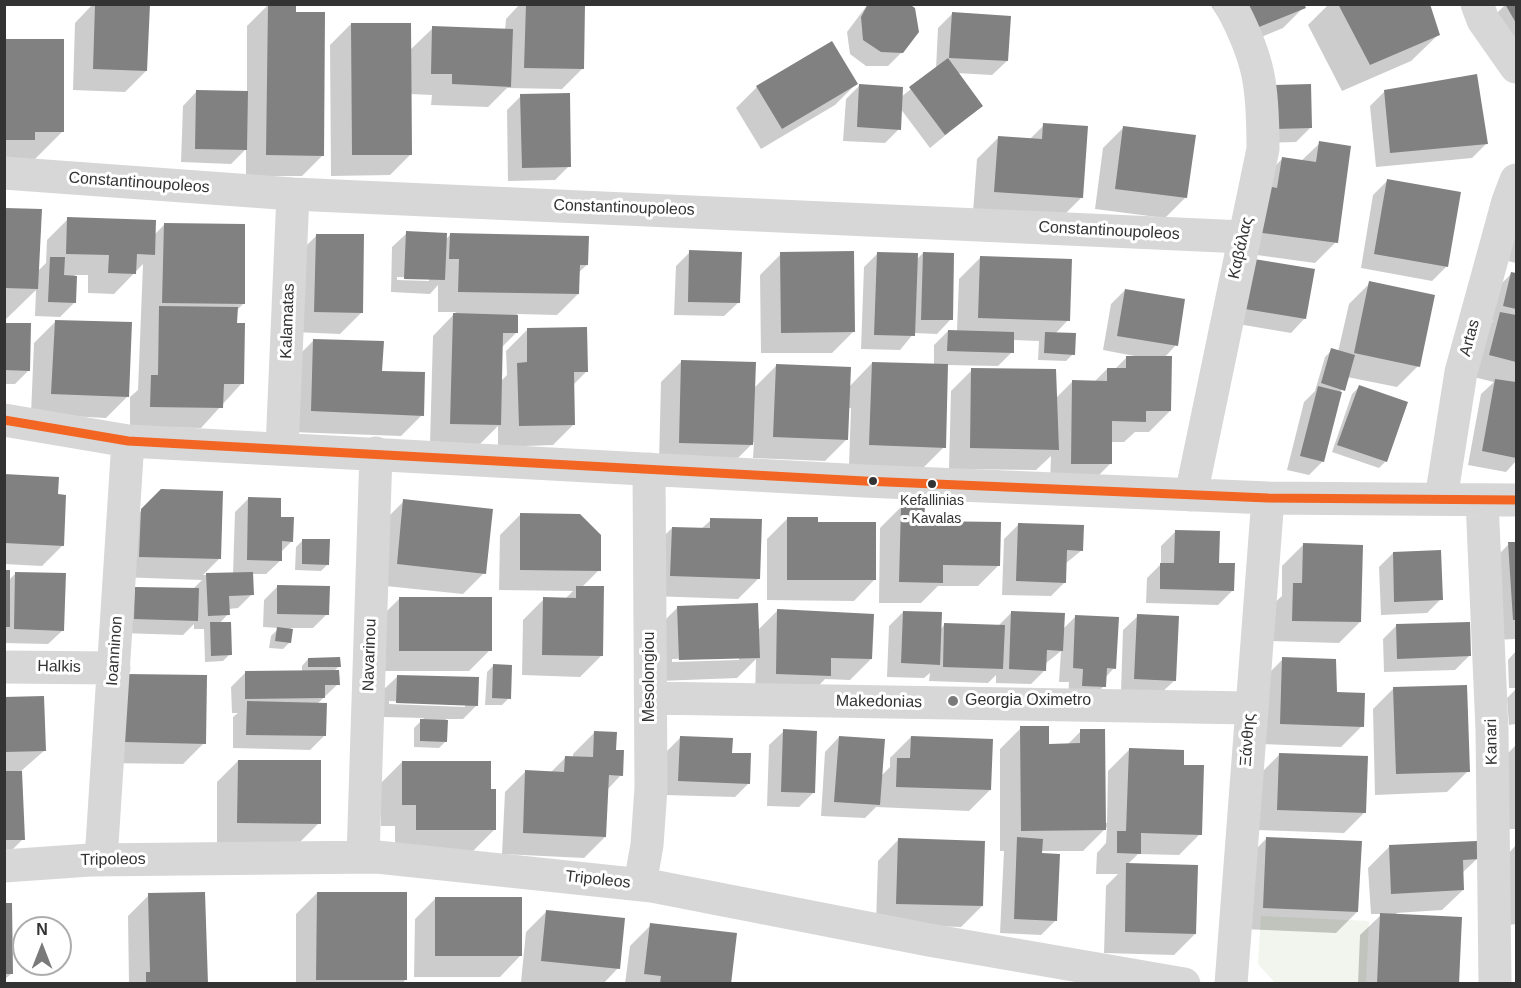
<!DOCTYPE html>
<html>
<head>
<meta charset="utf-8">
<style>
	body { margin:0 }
	#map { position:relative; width:1521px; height:988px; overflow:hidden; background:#fff; font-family:Arial,sans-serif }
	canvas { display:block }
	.frame { position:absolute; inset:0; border:6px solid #333; pointer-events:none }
	.north { position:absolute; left:12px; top:916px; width:60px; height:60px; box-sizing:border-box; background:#fff; border:2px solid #adadad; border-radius:50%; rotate:0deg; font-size:16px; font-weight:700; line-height:24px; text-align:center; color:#333 }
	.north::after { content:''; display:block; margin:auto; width:21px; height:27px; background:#7a7a7a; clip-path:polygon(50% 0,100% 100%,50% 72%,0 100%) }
</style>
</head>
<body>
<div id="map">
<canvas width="1521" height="988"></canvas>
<div class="frame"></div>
<div class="north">N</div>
</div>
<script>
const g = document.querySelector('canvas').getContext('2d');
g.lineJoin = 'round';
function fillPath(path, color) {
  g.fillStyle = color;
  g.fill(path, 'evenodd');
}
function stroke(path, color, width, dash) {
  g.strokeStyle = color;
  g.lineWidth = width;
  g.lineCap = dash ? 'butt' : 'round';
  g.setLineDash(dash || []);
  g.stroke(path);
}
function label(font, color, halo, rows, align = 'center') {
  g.font = font + ' Arial,sans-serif';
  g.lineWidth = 6;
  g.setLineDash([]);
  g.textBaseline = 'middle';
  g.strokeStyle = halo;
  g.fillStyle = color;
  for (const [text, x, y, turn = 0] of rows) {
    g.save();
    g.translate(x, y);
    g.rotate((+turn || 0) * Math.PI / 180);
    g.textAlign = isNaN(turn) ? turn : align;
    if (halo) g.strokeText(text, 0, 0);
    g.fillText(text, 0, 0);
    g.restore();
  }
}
fillPath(new Path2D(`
	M1261,916l108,5 -3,62h-91l-17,-19z`), '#f1f5ed');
fillPath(new Path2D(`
	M93,4h55l-2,67 -21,21 -52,-2 2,-67z
	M520,4h64l-1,64 -21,21 -55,-1 -19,19 -57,-2 1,-10 -22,-1 1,60 -21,21 -59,1 -1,-131 21,-21 59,26 23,-22 72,2 1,-11z
	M868,4l34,48 -14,14h-22l-16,-12 -3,-22z
	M1210,4h92l2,3 -21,21 -46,19z
	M1329,4h99l11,30 -28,27 -69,30 -34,-66z
	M1516,4v51l-25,-36 14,-14z
	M268,5l55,150 -21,21h-56v-27l-15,15 -50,-2 2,-56 14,-15 50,2v-67z
	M952,14l55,47 -15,14 -36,-2 25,33 -51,42 -30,-40 -1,21 -14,14 -42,-2 3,-42 14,-14 41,12 35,-28 2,-41z
	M4,40l58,92 -27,27h-21l-10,7z
	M856,84l-21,21 -74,44 -25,-41 21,-21z
	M1309,86l1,42 -14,14 -35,1z
	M1384,92l102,52 -14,14 -96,9 -6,-61z
	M521,96l48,70 -14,14 -47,1 -1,-71z
	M1044,125l38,72 -21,21 -88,-6 4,-53 21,-21 31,2z
	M1124,127l62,70 -21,21 -70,-9 8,-61z
	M1320,143l16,99 -21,21 -80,-11 26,-72 21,-21 19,2z
	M1388,180l58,87 -14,14 -71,-13 12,-73z
	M4,209l36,2 -2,60 8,-8 1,-23 21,-21 86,16 10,-10 79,79 -7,7 6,72 -41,45 -71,-1v-30l8,-7 5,-126 -29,30 -26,-1v-18h-13l-1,28 -14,14 -25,-1 1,-26 -32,31z
	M1516,213v50l-8,-2z
	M407,233l38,7 5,-5 137,30 -9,8v21l-21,21 -40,-1 -1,19 -15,15 -1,34 7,-7 -1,-24 21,-21 60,41 -14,14 1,39 -21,21 -55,2v-21l-20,20 -48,-2 3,-108 23,-24h-18v-27l-8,9 -39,-2 1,-45zM397,277l32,1v3l-32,-1z
	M317,235l44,78 -21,21 -46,-2 2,-76z
	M690,252l49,50 -15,14 -50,-1 2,-49z
	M878,253l38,7 7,-7 28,66 -14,15 -23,-1 -14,17 -39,-1 3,-82z
	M781,254l72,78 -21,21h-71l-1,-78z
	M980,258l88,62 -13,14 18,20 -7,7 -28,-1 1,-19 -26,-1 -1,12 -14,14 -51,-1 -3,82 -21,21 -74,-2 2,-58h-3l-2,32 -21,21 -72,-3 1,-16 -23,23 -72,-2 2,-81 21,-21 71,28 24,-24 72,22 23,-24 62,2v-20l14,-14h9l2,-52z
	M1512,273l4,1v187l-10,11 -38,-7 13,-71 13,-12 -25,-6 11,-42 13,-13 -3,-1 8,-33z
	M1234,274l71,44 -14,15 -65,-11z
	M1370,283l48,83 -21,21 -50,-10 -7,16 -17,68 -14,14 -22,-5 17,-68 11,-11 10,-34 7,-7 6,2 11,-48z
	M1125,290l51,55 -12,13 6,53 -21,21h-14l-11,10h-14v22l-21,21 -39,-1 1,-28 -15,14 -87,-1 2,-78 21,-21 84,28 16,-16h22l13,-13h8l12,-12h13l-37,-7 8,-46z
	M55,322l72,75 -21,21 -75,-4 3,-71z
	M4,325l25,45 -14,14h-11z
	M314,340l67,32 41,43 -21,21 -110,-4 2,-71z
	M1359,387l27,74 -7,7 -47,-16 20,-58z
	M4,475l53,21 6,49 -21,21 -38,-2z
	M249,498l30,20 13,23 -11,11v8l-15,14h-14v20l-14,14 -10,1v5l-9,10 11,30 -7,7 -18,1 -1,-33h-10v-5l-11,11 -62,-2 15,-45 56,2 10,-10 -83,-3 2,-46 21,-21 77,49 -16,16 30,-1 2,-62z
	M404,501l80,72 -21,21 -87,-9 7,-63z
	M901,507l22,15 76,43 -21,21h-40l-17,17h-42l1,-75z
	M521,514l78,56 -17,17 19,69 -21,21 -58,-2 1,-55 21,-21h21l8,-8 -74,-1 1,-55z
	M788,518l28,5 58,57 -20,21 -87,-1v-61z
	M711,520l48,58 -21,21 -88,-3 1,-47 21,-21 29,1z
	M1018,525l64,25 -17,14v18l-14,14 -49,-1 2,-56z
	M1176,531l42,33 14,27 -14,14 -72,-2 1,-25 14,-14v-18z
	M303,540l25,24 -7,7 -26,-1 1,-23z
	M1516,543v99v-3l-24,1 -4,-75 21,-21z
	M1303,545l57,77 -21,21 -68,-2 1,-36 10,-9v-30z
	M1393,553l48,46 -14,14 -46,2 -2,-48z
	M4,571l4,10 8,-8 47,57 -15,14 -44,-1z
	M278,586l49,28 -14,14h-22l-1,14 -7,7 -14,-1 2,-12 8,-8 -16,-1 1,-27z
	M399,599l91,51 -21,21h-91v-51z
	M678,607l79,24 21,-21 93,49 -21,21 -25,-1 -16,17 -54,-1 1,-36 -19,19 -78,3 -2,-53zM739,657v3l-67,2v-3z
	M903,612l37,18 5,-6 53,2 14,-14 51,17 13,-13 38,52 -9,10 -1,8 -14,14h-22l1,-18h-10l2,-31 -16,13v6l-14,14 -35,-1v-8l-8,8 -59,-2 1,-8 -6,5 -37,-1 2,-51z
	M1138,616l37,64 -15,14 -39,-2 2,-62z
	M1397,625l72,31 -14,14 -71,2 -1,-33z
	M1516,651v37h-7l-1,-28z
	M308,659l31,7 -5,5 4,13 -21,20 7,32 -14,14 -77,-2v-31l5,-4h-6l-1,-26 14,-14 57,-1v-6z
	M1283,659l52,34 27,33 -21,21 -81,-3 2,-64z
	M493,666l16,32 -7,7h-17l2,-33z
	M126,675l78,68 -21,21 -79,-1z
	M398,676l79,29 -14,14h-17l-1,23 -6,6 -25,-1v-19l10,-10 -41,-1v-27zM389,701l76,3v3l-76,-3z
	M1394,688l74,83 -21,21 -72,3 -2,-86z
	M1516,689v35l-7,1 -2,-27z
	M4,699l41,51 -24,21 2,68 -19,19z
	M1021,728l27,17h19l14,-14 23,92h3l1,-52 21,-21 53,16 18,68 -21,21 -41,-1 -11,11 68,69 -21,21 -70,-2 2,-67 12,-12h-22l1,-21 9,-10 1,-16 -24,24h-42l14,70 -14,14 -41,-2 4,-82h-4v-102z
	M784,731l30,61 -15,15 -32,-1 2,-61z
	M594,733l20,18 7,24 -14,15 -2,47 -21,21 -82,-4 3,-62 21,-21 25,1 15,-15 7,1v-4z
	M839,737l42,39 9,-9v-9l21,-21 79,53 -21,21 -93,-4 -11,11 -44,-2 4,-64z
	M680,738l51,16 18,29 -14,14 -70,-2 1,-43z
	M1516,745v84h-16l1,-69z
	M1280,754l85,58 -21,21 -87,-3 2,-55z
	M238,761l81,62 -21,21 -81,-1v-61z
	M402,762l87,29 5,39 -21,21h-78v-25h-14v-43z
	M1267,838l90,74 -21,21 -93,-4 3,-70z
	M898,840l84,66 -21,21 -85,-3 2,-63z
	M1516,845v79l-7,1 -2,-70z
	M1389,847l88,12 -15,14 1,17 -21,20 -46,3 61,71h-99l2,-49 22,-21h-11l-3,-46z
	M317,893l88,87 -3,4h-106v-70z
	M149,895l57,89h-77l-1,-68z
	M436,898l84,58 -20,21h-86l1,-58z
	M4,905l7,69 -7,6z
	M547,911l71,57 -15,16 -82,-2 5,-50z
	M651,925l79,59h-105l5,-38z`), '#0003');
fillPath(new Path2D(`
	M95,4h55l-3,67 -54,-2z
	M268,4h28v8h29l-1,144 -58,-1z
	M526,4h59l-1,65 -60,-1z
	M868,4h41l6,4 4,24 -16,21 -22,-1 -18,-12 -2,-23z
	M1244,4h60l2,4 -47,19z
	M1338,4h92l10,31 -70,30z
	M1505,4h11v19z
	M952,12l59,4 -3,45 -59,-3z
	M351,23h60l1,132h-60z
	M432,26l81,3 -2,58 -59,-3v-10h-21z
	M4,39h60v93h-29v8h-31z
	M832,41l26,43 -76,45 -26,-43z
	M948,58l35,48 -38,29 -36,-48z
	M1477,74l11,70 -98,9 -6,-63z
	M859,84l44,3 -2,43 -44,-3z
	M1311,84l1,44 -37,1 -1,-44z
	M196,90l52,1 -1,59 -52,-1z
	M570,93l1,74 -49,1 -2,-74z
	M1043,123l45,3 -5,72 -89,-6 4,-56 44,3z
	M1123,126l73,9 -9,63 -72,-9z
	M1319,141l32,5 -13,97 -83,-11 7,-47 15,3 5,-31 34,5z
	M1387,179l74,13 -13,75 -74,-13z
	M5,208l37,1 -4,80 -33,-1z
	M67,217l89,3 -1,35 -18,-1 -1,20 -28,-1 1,-18 -43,-1z
	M164,223l81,1v80l-83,-1z
	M406,231l41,2 -2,47 -41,-1z
	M450,233l139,3 -1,29h-8l-1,29 -121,-2 1,-33h-10z
	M316,234h48l-1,79 -49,-1z
	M689,250l53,2 -2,51 -52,-1z
	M854,251l1,81 -74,1 -1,-81z
	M877,252l41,1 -3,83 -41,-1z
	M923,252l31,1 -1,67h-32z
	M980,256l92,3 -2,62 -92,-3z
	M50,257h15l-1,18 13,1 -1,27 -28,-1z
	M1248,258l67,11 -9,50 -67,-11z
	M1511,272l5,1v36l-13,-3z
	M1369,281l66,14 -15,72 -66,-14z
	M1125,289l60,10 -7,47 -61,-10z
	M159,306l79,1 -1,16h8l-1,61h-20l-1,24 -73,-1 1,-32h7z
	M1500,312l16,3v47l-27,-7z
	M453,313l65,2v18h-15l-2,92 -51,-1z
	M55,320l77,2 -3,75 -78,-3z
	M4,323h27l-1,48 -26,-1z
	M587,327l1,45h-14l1,53 -56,1 -2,-63 10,-1v-34z
	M948,330l66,2v21l-67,-2z
	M1045,332l31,1 -1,22 -31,-2z
	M313,339l71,2 -2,30 43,1 -1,44 -113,-5z
	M1331,348l24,7 -10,36 -24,-8z
	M1126,356h46l-1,55h-25v11l-34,-1v43h-41l1,-84 35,1v-13h19z
	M681,360l75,2 -3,83 -74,-2z
	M872,362l76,2 -2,84 -77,-3z
	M776,364l75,3 -3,73 -75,-3z
	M971,368l85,1 3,81 -89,-2z
	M1495,379l21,3v76l-34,-7z
	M1359,385l49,17 -21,60 -50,-17z
	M1318,386l24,6 -18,70 -24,-6z
	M4,474l55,3 -1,17 8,1 -2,51 -60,-3z
	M161,489l62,2 -2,68 -82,-2 2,-48z
	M248,497l33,1v19h13l-1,25 -11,-1v20l-35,-1z
	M403,499l90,10 -7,65 -89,-10z
	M901,506h24l-1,15 77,1 -1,44 -57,-1v18l-44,-1z
	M520,513l60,1 21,21v36l-81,-1z
	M787,517h31v5h58v58h-89z
	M710,518l52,1 -2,60 -90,-3 2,-49 38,1z
	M1018,523l66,2 -1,26 -16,-1 -1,33 -50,-2z
	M1175,530l45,1 -1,32h16l-1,28 -74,-2v-26h14z
	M302,539h28l-1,26 -27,-1z
	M1508,542h8v78h-3z
	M1303,543l60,2 -2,77 -69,-1 1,-38h9z
	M1441,550l2,50 -49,2 -1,-50z
	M4,570h6v57h-6z
	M15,572l51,1 -2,58 -50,-2z
	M253,572l1,23 -25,1 1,19 -22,1 -2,-43z
	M277,585l53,1 -1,29 -52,-1z
	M576,586h28l-1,70 -61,-1 1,-58 33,1z
	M135,587l64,1 -1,33 -64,-2z
	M399,597h93v54h-93z
	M758,603l2,55 -81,2 -2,-54z
	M777,609l97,5 -2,45 -41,-1v18l-55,-2z
	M903,611l39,1 -2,53 -39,-2z
	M1011,611l54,2 -2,38 -16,-1 -1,21 -37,-2z
	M1137,614l42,2 -3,65 -42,-2z
	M1075,615l44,2 -3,52 -9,-1 -1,19 -24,-1 1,-17 -10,-1z
	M210,622h21l1,33 -21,1z
	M1470,622l1,34 -74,3 -1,-35z
	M944,623l61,2 -2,44 -60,-2z
	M277,627l16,2 -2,14 -16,-2z
	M340,657l1,10h-33v-9z
	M1282,657l54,2 1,33 28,1 -1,34 -84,-3z
	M493,664l19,1 -1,34 -19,-1z
	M339,670l1,15h-15v13l-80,1v-28z
	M125,674l82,1 -1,69 -82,-2z
	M397,675l82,2 -1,29 -82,-3z
	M1467,685l3,87 -74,2 -3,-87z
	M44,696l2,55 -42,1v-55z
	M247,701l80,2 -1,33 -80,-1z
	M420,719l28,1 -1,22 -27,-1z
	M1020,726h29v18l31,-1v-14h25l1,101 -85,1z
	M783,729l34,2 -2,62 -34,-1z
	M594,731l23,1 -1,18h8l-1,26 -14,-1 -3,62 -83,-4 2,-63 39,2 1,-16 28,1z
	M680,736l53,2 -1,15h19l-1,31 -72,-3z
	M839,736l46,3 -5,66 -46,-3z
	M911,736l82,3 -2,51 -95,-3 1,-29h13z
	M1129,748l55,2v15h20l-2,70 -61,-2v21l-24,-1v-22h9z
	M1279,753l89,3 -2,57 -89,-3z
	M238,760h83v64l-84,-1z
	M402,761h89v28h5v41h-80v-25h-14z
	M4,771h18l3,69h-21z
	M1017,837l26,2 -1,14 18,1 -3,67 -43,-2z
	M1266,837l96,4 -4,71 -95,-4z
	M898,838l87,3 -2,65 -87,-2z
	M1477,841l2,18 -16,1 1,30 -73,4 -2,-49z
	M1126,863l72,2 -2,69 -71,-2z
	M205,892l3,92h-62v-12h4l-2,-79z
	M317,892h90v88h-91z
	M435,897h87v59h-87z
	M4,903h8l1,71h-9z
	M546,910l79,8 -5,51 -79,-8z
	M1380,913l82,4 -3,67h-82z
	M650,923l87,10 -6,51h-71l1,-8 -17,-2z`), '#818181');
stroke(new Path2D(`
	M1477,4l6,16 33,47
	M4,173l289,21 951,43
	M4,420l124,21 736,40 404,17 248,2
	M282,448l11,-254
	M1191,495l72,-346c0,-63 -3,-89 -33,-145
	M1441,499l20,-127 47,-171 8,-21
	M1482,500l10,230 3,254
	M4,667l110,1
	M651,698l600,10
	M363,857l13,-404
	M101,860l27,-419
	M4,866l86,-6 287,-3 275,29 277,54 255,44
	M640,884l7,-39 4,-57 -2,-319
	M1231,984l37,-486`), '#d7d7d7', 33);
stroke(new Path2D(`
	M4,420l124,21 736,40 404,17 248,2`), '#f26522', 9);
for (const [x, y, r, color] of [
	[873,481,5,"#333"],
	[932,484,5,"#333"],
	[953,701,6,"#7a7a7a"]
]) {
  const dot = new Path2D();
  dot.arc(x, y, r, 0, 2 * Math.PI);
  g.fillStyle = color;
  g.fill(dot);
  stroke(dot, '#fff', 2);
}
label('14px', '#333', '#fff', [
	["Kefallinias",932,501],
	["- Kavalas",932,519]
]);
label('16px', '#333', '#fff', [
	["Constantinoupoleos",139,183,4],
	["Constantinoupoleos",624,208,2],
	["Constantinoupoleos",1109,231,3],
	["Καβάλας",1241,248,-77],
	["Kalamatas",288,321,-88],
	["Artas",1470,338,-75],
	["Ioanninon",115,651,-86],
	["Navarinou",370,655,-88],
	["Halkis",59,667,1],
	["Mesolongiou",650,677,-90],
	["Makedonias",879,702,1],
	["Ξάνθης",1248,740,-86],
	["Kanari",1492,742,-91],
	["Tripoleos",113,860,-1],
	["Tripoleos",598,880,6]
]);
label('16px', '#333', '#fff', [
	["Georgia Oximetro",965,701]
], 'left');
</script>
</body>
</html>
